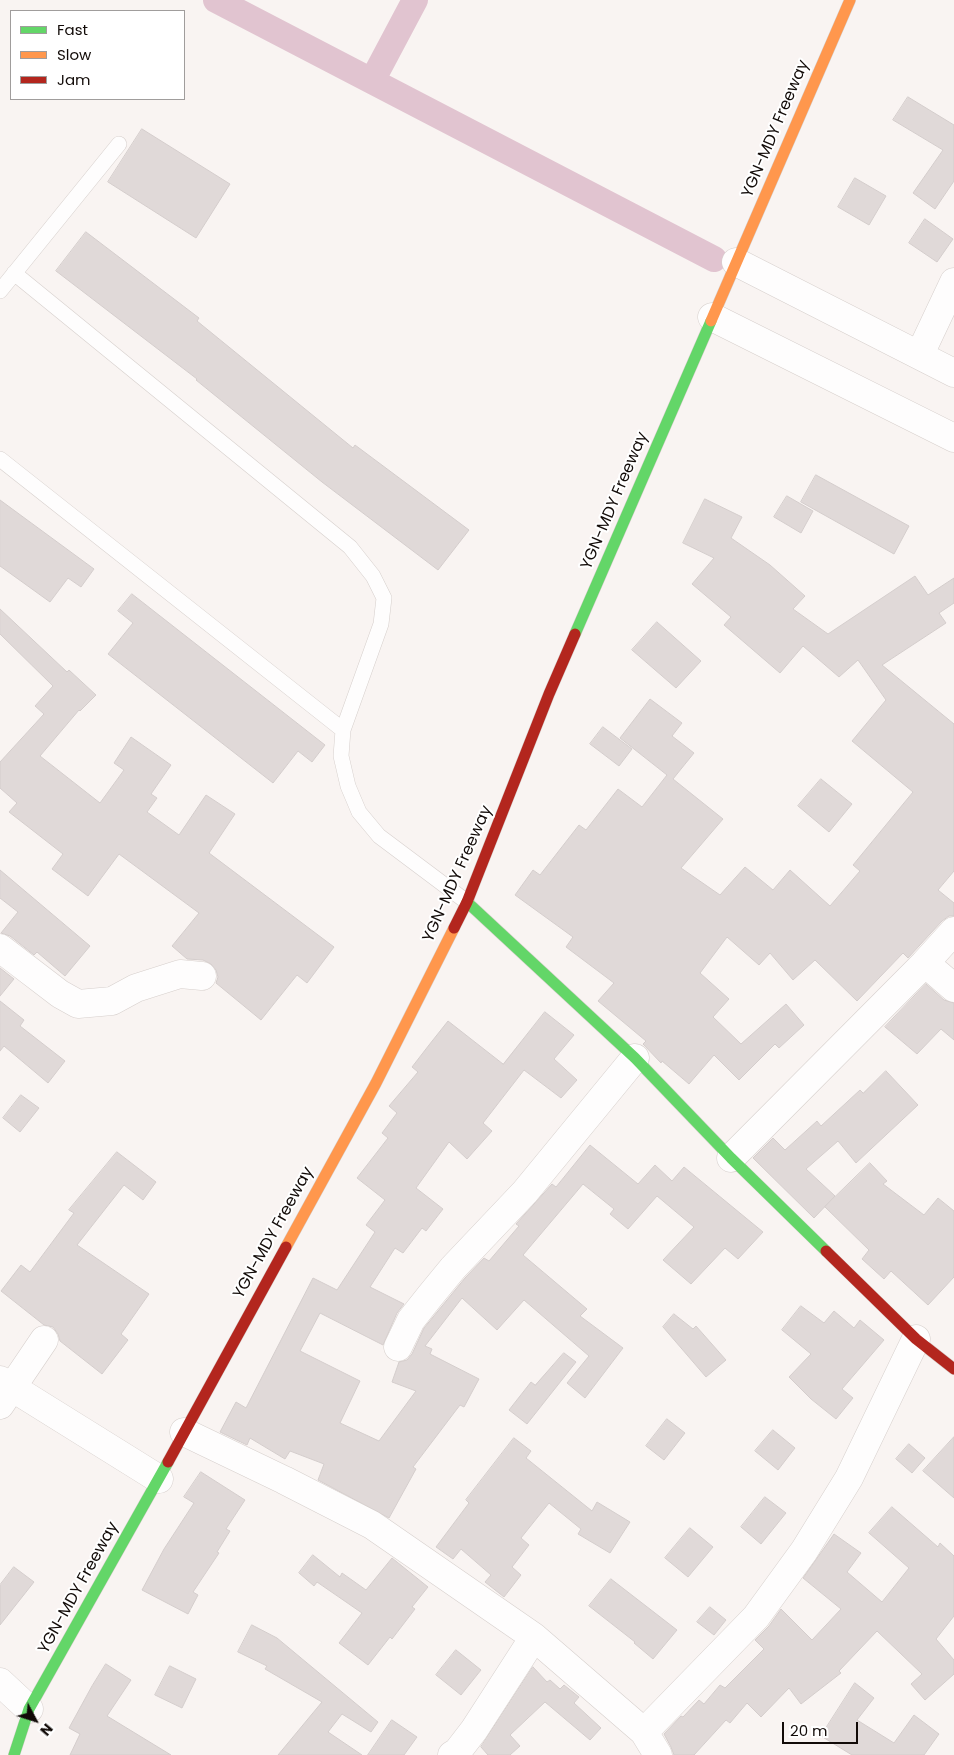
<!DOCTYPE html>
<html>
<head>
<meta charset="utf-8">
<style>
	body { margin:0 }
	#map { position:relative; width:954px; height:1755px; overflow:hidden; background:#f9f4f2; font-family:Poppins,sans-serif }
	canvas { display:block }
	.legend { position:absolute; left:10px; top:10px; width:175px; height:90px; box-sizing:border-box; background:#fff; border:1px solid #a09d9c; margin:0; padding:6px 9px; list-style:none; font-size:15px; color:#120b08 }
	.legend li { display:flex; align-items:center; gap:10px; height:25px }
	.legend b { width:25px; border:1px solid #a09d9c }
	.north { position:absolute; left:10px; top:1695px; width:50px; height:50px; -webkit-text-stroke:4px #fff; paint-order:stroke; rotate:130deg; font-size:14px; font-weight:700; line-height:20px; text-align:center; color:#120b08 }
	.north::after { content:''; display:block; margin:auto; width:18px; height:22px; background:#120b08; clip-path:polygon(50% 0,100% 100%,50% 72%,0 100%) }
	.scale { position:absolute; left:782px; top:1722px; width:76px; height:22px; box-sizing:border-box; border:2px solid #120b08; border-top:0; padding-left:6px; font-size:15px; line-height:18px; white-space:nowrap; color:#120b08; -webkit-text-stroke:4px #fff; paint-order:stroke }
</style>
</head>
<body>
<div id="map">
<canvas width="954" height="1755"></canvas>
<ul class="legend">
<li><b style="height:6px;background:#63d668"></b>Fast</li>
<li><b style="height:6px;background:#ff974d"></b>Slow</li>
<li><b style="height:6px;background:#b3261e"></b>Jam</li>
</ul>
<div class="north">N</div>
<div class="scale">20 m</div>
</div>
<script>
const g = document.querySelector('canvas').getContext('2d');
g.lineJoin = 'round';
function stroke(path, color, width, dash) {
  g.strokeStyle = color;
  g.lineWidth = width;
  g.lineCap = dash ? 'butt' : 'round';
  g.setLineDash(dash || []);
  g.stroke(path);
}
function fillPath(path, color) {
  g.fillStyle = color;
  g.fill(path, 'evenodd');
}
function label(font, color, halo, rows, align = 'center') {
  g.font = font + ' Poppins,sans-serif';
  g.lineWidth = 4;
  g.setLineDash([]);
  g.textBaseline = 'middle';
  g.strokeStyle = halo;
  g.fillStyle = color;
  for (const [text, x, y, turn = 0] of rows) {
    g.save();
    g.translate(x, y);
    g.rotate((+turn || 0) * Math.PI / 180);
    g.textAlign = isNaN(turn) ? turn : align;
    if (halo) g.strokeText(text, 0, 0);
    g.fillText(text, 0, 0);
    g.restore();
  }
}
stroke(new Path2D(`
	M216,0l498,259
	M372,81l43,-81`), '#e1c4d0', 26);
const building = new Path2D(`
	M908,97l46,28v56l-19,28 -22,-16 30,-43 -50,-30z
	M142,129l88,55 -34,54 -88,-56z
	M855,178l31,18 -17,29 -31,-18z
	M925,219l28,20 -16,23 -28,-19z
	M86,232l113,86 -2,3 156,127 2,-3 114,85 -31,40 -116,-88 -126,-102 1,-1 -141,-108z
	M816,475l93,51 -15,28 -93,-52z
	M787,496l26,15 -12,22 -27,-16z
	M705,499l37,18 -11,21 39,27 35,31 -12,13 35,25 87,-58 13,19 26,-17v25l-15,10 7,10 -64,42 72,59v147l-16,19 16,13v13h-5l-7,5 -34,37 -5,-5 -46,48 -42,-41 -22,20 -23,-27 -11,12 -32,-28 -27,36 29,26 -16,18 28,27 45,-40 18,21 -25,23 -4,-4 -36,36 -25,-25 -25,29 -27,-23 -1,2 -18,-19 3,-3 -48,-40 16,-18 -48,-36 7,-10 -58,-42 18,-25 7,5 39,-50 7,5 32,-41 24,18 25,-32 -47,-37 30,-39 32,24 -10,13 22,17 -21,26 50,40 -42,49 39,27 25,-28 28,23 17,-20 40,36 30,-35 -7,-6 60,-73 -61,-51 34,-41 -28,-40 -19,17 -36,-31 -23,27 -56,-48 7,-8 -39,-33 22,-26 -31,-15z
	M0,500l94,69 -13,18 -13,-9 -18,24 -50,-36z
	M132,594l193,151 -13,17 -14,-11 -25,32 -165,-129 25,-31 -15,-12z
	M0,609l67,63 2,-2 27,25 -16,16 -1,-1 -39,46 60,47 24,-33 -10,-7 17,-26 40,28 -20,29 6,4 -10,14 32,23 27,-40 29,19 -26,39 125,94 -27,36 -10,-8 -36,45 -45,-37 2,-6 -2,-7 -5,-6 -8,-4 -16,-1 -15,-13 27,-33 -80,-59 -31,42 -36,-27 11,-15 -54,-42 8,-9 -17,-15v-26l44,-48 -9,-8 18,-20 -53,-52z
	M657,622l44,39 -25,27 -44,-38z
	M603,727l29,22 -13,17 -29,-22z
	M821,779l31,25 -23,28 -31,-26z
	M0,870l90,76 -25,30 -28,-24 -3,3 -24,-19 -9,-3 17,-21 -18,-14z
	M0,968l14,11 -14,17z
	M926,984l18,16 10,3v37l-13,-11 -24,25 -32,-27z
	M0,1001l24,19 -4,6 45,35 -17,22 -44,-37 -4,5z
	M545,1012l29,23 -20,24 23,21 -16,18 -37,-28 -41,53 9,8 -25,28 -18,-17 -33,46 27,21 -17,22 -4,-3 -19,25 -8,-5 -25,39 34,17 -7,9 -14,32 -63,-32 -20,38 60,30 -20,42 39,18 37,-50 -24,-9 7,-20 8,-2 5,-6 12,-26 41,-50 19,-20 5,3 30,-35 -3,-2 36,-40 4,3 34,-42 48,39 17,-19 17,16 12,-14 79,65 -25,27 -13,-11 -34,36 -28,-24 31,-33 -37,-31 -29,33 -18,-15 4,-5 -31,-25 -60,71 64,54 -7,7 43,32 -38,50 -18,-15 22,-27 -65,-56 -27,30 -35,-32 -37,48 7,3 -2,5 49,25 -15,28 -4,-2 -47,62 3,2 -27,49 -71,-38 6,-16 -34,-13 -5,8 -35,-21 -3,7 -27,-13 16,-30 10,6 67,-130 24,12 38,-58 -9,-7 19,-25 -28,-22 31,-40 -6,-5 15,-20 -8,-7 29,-34 -6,-5 17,-22 19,-24 55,43z
	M886,1071l32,34 -62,58 -18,-22 -32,28 29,27 -21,22 -61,-60 20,-20 12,12 32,-29 4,5 39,-36 3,3z
	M21,1095l18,13 -19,24 -17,-14z
	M117,1152l39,30 -13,18 -19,-15 -47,60 72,49 -28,40 7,6 -26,34 -42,-33 -2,-7 -5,-7 -9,-2 -43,-34 20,-26 9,7 44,-59 -5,-3z
	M870,1163l17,18 -4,3 41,31 14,-17 16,13v66l-26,28 -37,-34 -7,8 -22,-20 7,-9 -44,-43z
	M801,1306l23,17 10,-12 20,17 6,-8 24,20 -42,49 11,9 -17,21 -25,-20 -22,-22 22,-23 -29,-24z
	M674,1314l19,15 3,-3 30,34 -20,17 -43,-50z
	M564,1353l12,9 -49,62 -18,-14 22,-28 4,3z
	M667,1419l18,14 -21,27 -18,-14z
	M773,1430l22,18 -17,22 -23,-19z
	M954,1437v61l-31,-27z
	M514,1438l17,13 -5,7 66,53 5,-9 33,20 -20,31 -32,-19 3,-5 -32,-26 -28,35 8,7 -17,22 9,8 -17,22 -19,-15 6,-7 -30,-26 -8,10 -17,-12 33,-44 -3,-3z
	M909,1444l16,14 -13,15 -16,-14z
	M201,1472l44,28 -19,29 4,2 -13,21 2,1 -26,39 5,3 -10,19 -46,-24 22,-41 30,-46 -10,-6z
	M765,1497l21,16 -25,31 -20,-17z
	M892,1507l46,40 2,-4 14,13v60l-18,23 18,21v14l-29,26 -14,-16 11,-10 -45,-43 -38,40 2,2 -40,31 -12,-16 -28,29 -14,-14 -17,20 -4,-3 -32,35h-20l-3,-8 -7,-13 17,-18 2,1 16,-17 5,4 16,-19 5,3 39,-39 -9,-9 14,-14 12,-17 31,31 29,-31 -38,-31 31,-44 27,19 -14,19 35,30 27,-34 -40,-35z
	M690,1528l23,19 -25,30 -23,-19z
	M313,1555l27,22 2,-4 24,17 26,-32 36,29 -16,20 3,2 -23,30 -2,-2 -22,28 -29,-22 23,-30 -45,-31 -3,4 -15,-13z
	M14,1567l20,15 -34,43v-40z
	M611,1579l66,51 -24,29 -19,-16 1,-1 -46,-36z
	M710,1607l16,13 -12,15 -17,-13z
	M252,1625l25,13 101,84 -7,10 -29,-18 -14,18 34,23h-84l44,-53 -57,-33 2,-3 -29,-14z
	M456,1650l25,20 -20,25 -25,-20z
	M106,1664l25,16 -24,36 64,39h-101l10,-21 -11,-6 23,-42z
	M170,1666l26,13 -14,29 -27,-13z
	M533,1667l14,15 3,-2 10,9 4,-4 15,12 -5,6 27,25 -11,12 -45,-38 -35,33 10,11 -10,9h-22l-7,-8z
	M855,1683l19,15 -17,22 37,23 20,-28 25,19 -15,21h-72l-31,-19z
	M392,1720l25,17 -13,18h-36z`);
fillPath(building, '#e0d9d8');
stroke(building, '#d4cdcc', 1);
const lane = new Path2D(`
	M14,273l336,274 23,29 11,22 -3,26 -38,106 -2,26 7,30 11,26 20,24 88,66
	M0,291l119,-147
	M0,459l343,271`);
const street = new Path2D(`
	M736,262l218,111
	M712,317l242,121
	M920,354l34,-72
	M0,948l60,46 18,10 34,-3 24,-13 44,-14 22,2
	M925,963l29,25
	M731,1158l194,-195 29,-32
	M398,1347l13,-27 19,-24 23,-28 72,-76 110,-134
	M0,1380l159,99
	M0,1405l44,-65
	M184,1432l100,48 88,45 162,112 110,95 14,23
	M0,1682l29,27
	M644,1732l112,-115 48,-66 45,-73 67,-139
	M452,1755l5,-3 17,-22 60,-93`);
const fast = new Path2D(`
	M575,634l136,-313
	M467,902l168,156 96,100 95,93
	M14,1755l15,-46 139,-247`);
const slow = new Path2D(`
	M711,321l139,-321
	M286,1247l90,-164 78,-155`);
const jam = new Path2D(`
	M454,928l13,-26 82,-208 26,-60
	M826,1251l90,88 38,30
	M168,1462l118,-215`);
stroke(lane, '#d6cfcc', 16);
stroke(street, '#d6cfcc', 29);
stroke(fast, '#d6cfcc', 12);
stroke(slow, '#d6cfcc', 12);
stroke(jam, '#d6cfcc', 12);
stroke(lane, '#fefdfd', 15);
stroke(street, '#fefdfd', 28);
stroke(fast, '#63d668', 11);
stroke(slow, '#ff974d', 11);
stroke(jam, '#b3261e', 11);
label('16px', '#120b08', '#fff', [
	["YGN-MDY Freeway",776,129,-67],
	["YGN-MDY Freeway",615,501,-67],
	["YGN-MDY Freeway",458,874,-66],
	["YGN-MDY Freeway",274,1233,-61],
	["YGN-MDY Freeway",79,1588,-61]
]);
</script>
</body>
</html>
